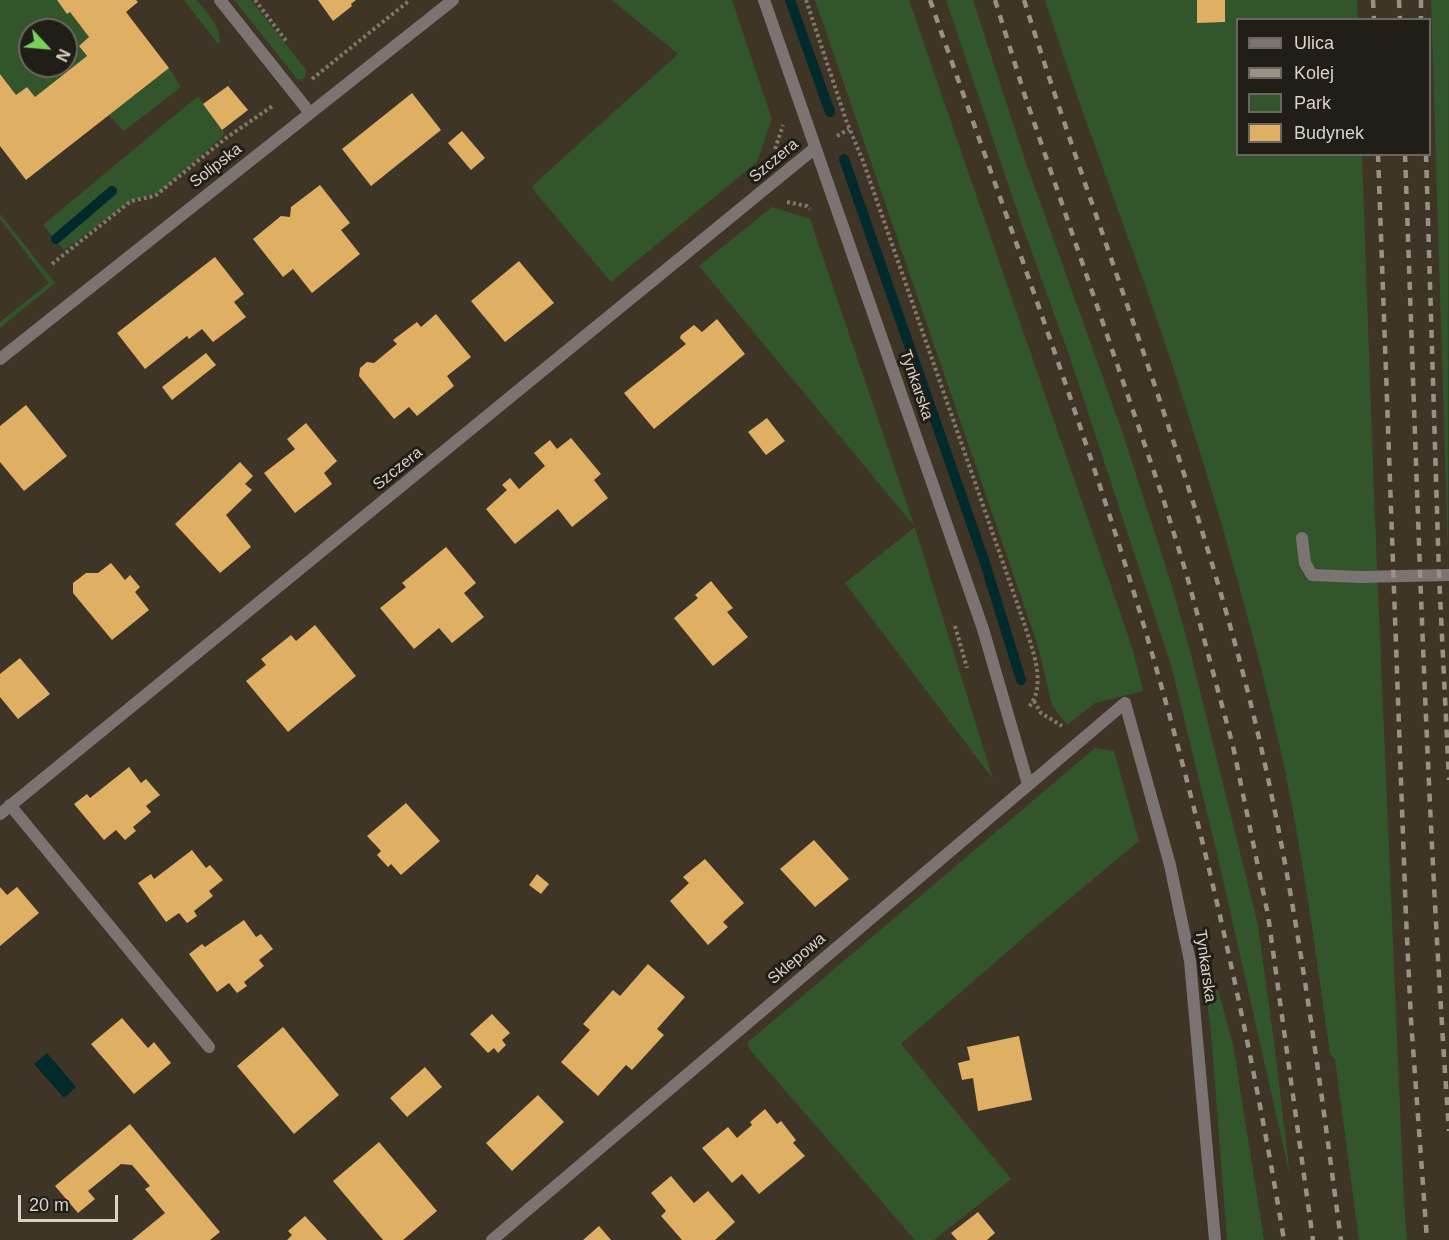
<!DOCTYPE html>
<html>
<head>
<meta charset="utf-8">
<style>
	body { margin:0 }
	#map { position:relative; width:1449px; height:1240px; overflow:hidden; background:#3e3527; font-family:Helvetica,sans-serif }
	canvas { display:block }
	.legend { position:absolute; left:1236px; top:18px; width:195px; height:138px; box-sizing:border-box; background:#211d17; border:2px solid #6b665f; margin:0; padding:8px 10px; list-style:none; font-size:18px; color:#d9d3ca }
	.legend li { display:flex; align-items:center; gap:12px; height:30px }
	.legend b { width:30px; border:2px solid #6b665f }
	.north { position:absolute; left:18px; top:18px; width:60px; height:60px; box-sizing:border-box; background:#211d17; border:2px solid #6b665f; border-radius:50%; rotate:116deg; font-size:16px; font-weight:700; line-height:24px; text-align:center; color:#d9d3ca }
	.north::after { content:''; display:block; margin:auto; width:21px; height:27px; background:#78d259; clip-path:polygon(50% 0,100% 100%,50% 72%,0 100%) }
	.scale { position:absolute; left:18px; top:1195px; width:100px; height:27px; box-sizing:border-box; border:3px solid #d9d3ca; border-top:0; padding-left:8px; font-size:18px; line-height:21px; white-space:nowrap; color:#d9d3ca; -webkit-text-stroke:4px #211d17; paint-order:stroke }
</style>
</head>
<body>
<div id="map">
<canvas width="1449" height="1240"></canvas>
<ul class="legend">
<li><b style="height:8px;background:#7c7373"></b>Ulica</li>
<li><b style="height:8px;background:#989185"></b>Kolej</li>
<li><b style="height:16px;background:#33552c"></b>Park</li>
<li><b style="height:16px;background:#dfaf63"></b>Budynek</li>
</ul>
<div class="north">N</div>
<div class="scale">20 m</div>
</div>
<script>
const g = document.querySelector('canvas').getContext('2d');
g.lineJoin = 'round';
function fillPath(path, color) {
  g.fillStyle = color;
  g.fill(path, 'evenodd');
}
function stroke(path, color, width, dash) {
  g.strokeStyle = color;
  g.lineWidth = width;
  g.lineCap = dash ? 'butt' : 'round';
  g.setLineDash(dash || []);
  g.stroke(path);
}
function label(font, color, halo, rows, align = 'center') {
  g.font = font + ' Helvetica,sans-serif';
  g.lineWidth = 6;
  g.setLineDash([]);
  g.textBaseline = 'middle';
  g.strokeStyle = halo;
  g.fillStyle = color;
  for (const [text, x, y, turn = 0] of rows) {
    g.save();
    g.translate(x, y);
    g.rotate((+turn || 0) * Math.PI / 180);
    g.textAlign = isNaN(turn) ? turn : align;
    if (halo) g.strokeText(text, 0, 0);
    g.fillText(text, 0, 0);
    g.restore();
  }
}
fillPath(new Path2D(`
	M0,0h57l10,13 3,-1 19,25 -10,9 8,10 -52,41 -8,-10 -11,8 -16,-21zM30,30h36v36h-36z
	M184,0h13c9,12 26,28 22,45z
	M234,0h17l55,70 -1,8 -7,2z
	M612,0h120l40,119 -15,43 -146,120 -80,-95 147,-133z
	M815,0h94l224,650 10,41 -48,12 -28,22 -15,-20 -14,-59z
	M946,0h27l52,160 96,268 51,158 19,69 67,270 17,125 15,126 -71,-314 -48,-197 -102,-310 -46,-127z
	M1045,0h312l1,19 -120,1v134l124,1 12,341 30,707 3,37h-48l-24,-181 -5,-5c-14,-99 -27,-200 -48,-298 -26,-116 -59,-232 -95,-345 -43,-139 -98,-273 -142,-411z
	M1431,0h18l-1,554z
	M169,68l12,19 -57,44 -16,-16z
	M198,96l27,38 -63,57 -31,10 -67,49 -21,-25z
	M772,207l38,12 105,309 78,251 -148,-196 70,-56 -216,-261z
	M0,214l55,69 -55,45v-6l49,-39 -49,-64z
	M1095,748l19,3 25,90 -101,84 -137,119 110,135 -77,61h-19l-164,-189 -4,-8z
	M1208,954l25,90 31,196h-37l-16,-208 -10,-77z`), '#33552c');
fillPath(new Path2D(`
	M47,1053l29,34 -12,11 -30,-34z`), '#002a2c');
stroke(new Path2D(`
	M790,0l40,112
	M844,159l141,404 36,117
	M56,239l56,-48`), '#002a2c', 10);
fillPath(new Path2D(`
	M57,0h79l2,2 -12,10 43,56 -143,112 -26,-34v-72l16,21 11,-8 8,10 52,-41 -8,-10 10,-9 -19,-25 -3,2z
	M318,0h38l-5,4 1,2 -19,15z
	M1197,0h28v22l-28,1z
	M228,86l20,24 -26,20 -19,-26z
	M412,93l29,37 -70,56 -29,-37z
	M462,131l23,27 -14,12 -23,-27z
	M320,185l30,38 -9,7 19,24 -48,39 -19,-24 -10,8 -30,-38 28,-23 9,1 1,-10z
	M215,257l29,37 -10,8 12,15 -33,25 -11,-13 -13,10 -2,-3 -42,33 -28,-36z
	M519,261l35,42 -49,39 -34,-41z
	M436,314l35,43 -24,19 7,10 -37,30 -8,-9 -15,12 -35,-43 1,-8 7,-6 7,1 23,-19 -4,-4 24,-18 4,5z
	M717,319l28,35 -91,75 -30,-36 62,-49 -6,-6 1,-3 13,-10 8,7z
	M206,353l10,12 -44,35 -10,-13z
	M26,405l41,51 -43,35 -24,-29v-36z
	M767,418l18,23 -19,14 -18,-23z
	M306,423l31,38 -13,12 8,11 -37,29 -31,-40 31,-24 -8,-10z
	M571,438l30,36 -7,6 14,18 -36,29 -14,-18 -43,35 -29,-35 21,-19 -5,-5 8,-7 9,11 26,-23 -11,-13 16,-13 7,9z
	M240,462l13,14 -8,8 7,6 -26,25 25,32 -31,26 -45,-49z
	M446,547l30,36 -12,10 20,24 -32,26 -13,-15 -25,21 -34,-41 26,-21 -4,-4z
	M111,563l14,17 5,-5 10,12 -5,5 14,18 -37,30 -39,-47v-10l13,-10h12z
	M711,581l22,27 -6,4 21,25 -35,29 -39,-48 24,-20 -3,-3z
	M315,625l41,51 -68,56 -42,-51 20,-16 -5,-6 30,-24 5,6z
	M20,658l30,36 -32,25 -18,-22v-23z
	M129,767l12,16 5,-4 14,16 -14,11 5,6 -18,15 3,4 -11,9 -9,-10 -12,10 -30,-36 13,-10 3,4z
	M406,803l34,38 -39,34 -10,-11 -3,3 -11,-12 4,-4 -14,-15z
	M814,840l35,39 -34,28 -35,-38z
	M192,850l14,18 4,-3 13,15 -14,11 4,5 -19,15 3,5 -10,7 -8,-10 -13,9 -28,-39 13,-9 3,5z
	M705,859l39,44 -21,19 5,5 -20,18 -38,-44 19,-18 -6,-6z
	M537,874l12,10 -8,10 -12,-9z
	M0,887l7,8 10,-8 22,26 -39,33z
	M244,920l12,17 5,-3 12,15 -14,11 5,6 -20,16 3,4 -10,7 -8,-10 -12,9 -28,-38 13,-10 3,3z
	M648,964l37,33 -28,32 7,6 -32,35 -6,-5 -28,31 -37,-34 29,-32 -7,-6 30,-34 7,6z
	M492,1014l18,19 -8,7 4,5 -8,8 -4,-5 -6,5 -18,-19z
	M122,1018l26,30 6,-6 17,21 -37,31 -43,-50z
	M283,1027l56,68 -45,39 -57,-68z
	M1019,1036l13,64 -54,11 -5,-33 -11,2 -4,-17 12,-3 -3,-13z
	M425,1067l17,20 -35,30 -17,-19z
	M538,1095l26,27 -52,49 -26,-28z
	M765,1109l12,15 4,-3 15,19 -3,3 12,13 -46,38 -17,-20 -10,9 -30,-35 26,-21 9,11 15,-13 -2,-3z
	M130,1124l90,108 -10,8h-78l33,-27 -20,-24 5,-3 -18,-21 -11,-1 -33,27 7,8 -17,14 -23,-27z
	M379,1142l58,69 -34,29h-20l-50,-59z
	M671,1176l23,27 14,-12 27,31 -20,18h-33l-21,-24 5,-5 -15,-18z
	M978,1212l17,21 -8,7h-30l-6,-7z
	M305,1216l22,24h-40l5,-5 -4,-4z
	M599,1226l12,14h-28z`), '#dfaf63');
stroke(new Path2D(`
	M255,0l32,42
	M806,0l40,120 17,41 161,462c8,26 24,62 4,85
	M312,79l98,-79
	M837,136l12,-7
	M775,149l8,-24
	M787,202l20,4 3,3
	M52,264l79,-63 24,-5 71,-58 48,-33
	M955,626l12,42
	M1034,701l7,12 21,13`), '#80786c', 4, [3, 3]);
stroke(new Path2D(`
	M220,0l90,113
	M1302,538l3,25 7,12 48,2 89,-2
	M10,805l199,242`), '#7c7373', 12);
stroke(new Path2D(`
	M764,0l219,629 45,155
	M0,359l453,-359
	M0,814l815,-666
	M492,1240l633,-537 45,162 20,96 25,279`), '#7c7373', 12);
stroke(new Path2D(`
	M930,0c68,194 140,387 201,583 66,215 116,435 153,657
	M995,0l30,96 138,402 24,78 46,170 35,169 45,325
	M1024,0c70,221 156,438 216,662 51,190 75,384 101,578
	M1373,0l1,20
	M1399,0l1,20
	M1421,0v20
	M1378,154l28,763 5,103 16,220
	M1405,154c12,326 21,652 44,977
	M1426,154l13,421 10,205`), '#989185', 4.5, [8, 8]);
label('16px', '#d9d3ca', '#211d17', [
	["Szczera",774,161,-40],
	["Solipska",216,166,-38],
	["Tynkarska",916,385,71],
	["Szczera",398,469,-39],
	["Sklepowa",797,959,-40],
	["Tynkarska",1205,966,82]
]);
</script>
</body>
</html>
